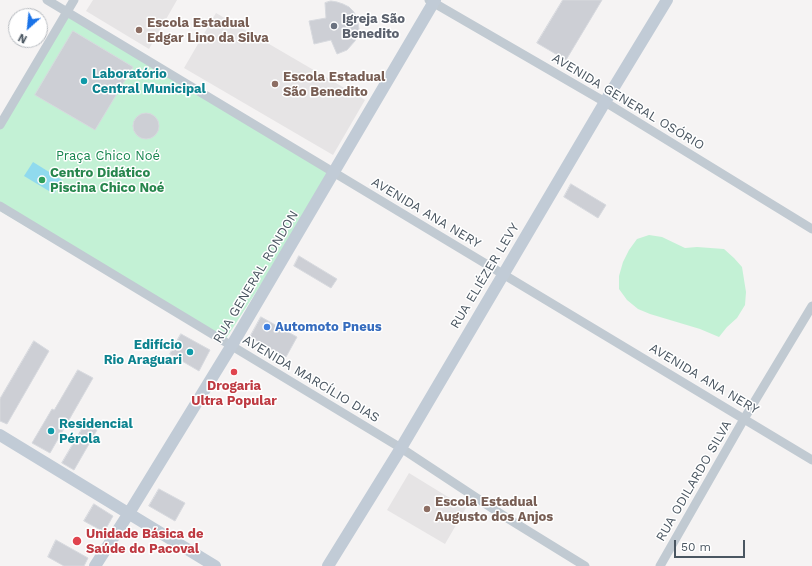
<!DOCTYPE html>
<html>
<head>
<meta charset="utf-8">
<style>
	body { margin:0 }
	#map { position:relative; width:812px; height:566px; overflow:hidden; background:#f5f3f3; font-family:"Work Sans",sans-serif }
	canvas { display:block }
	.north { position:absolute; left:8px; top:8px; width:40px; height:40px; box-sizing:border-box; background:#fff; border:1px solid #b7bbc0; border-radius:50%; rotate:207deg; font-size:11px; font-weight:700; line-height:16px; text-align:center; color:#4a5661 }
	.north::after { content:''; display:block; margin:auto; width:14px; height:18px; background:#1a73e8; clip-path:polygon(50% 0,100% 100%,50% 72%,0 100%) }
	.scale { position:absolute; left:674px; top:540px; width:71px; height:18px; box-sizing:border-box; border:2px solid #4a5661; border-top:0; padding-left:5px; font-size:12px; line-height:14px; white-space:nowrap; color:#4a5661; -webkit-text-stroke:3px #fff; paint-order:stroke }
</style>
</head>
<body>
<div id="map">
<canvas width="812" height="566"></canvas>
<div class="north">N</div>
<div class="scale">50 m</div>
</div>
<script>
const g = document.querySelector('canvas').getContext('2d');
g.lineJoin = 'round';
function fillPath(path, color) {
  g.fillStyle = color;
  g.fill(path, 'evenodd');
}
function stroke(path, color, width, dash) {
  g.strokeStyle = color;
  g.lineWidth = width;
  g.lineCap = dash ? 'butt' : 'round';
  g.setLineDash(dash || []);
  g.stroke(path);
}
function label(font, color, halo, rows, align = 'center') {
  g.font = font + ' "Work Sans",sans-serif';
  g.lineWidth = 3;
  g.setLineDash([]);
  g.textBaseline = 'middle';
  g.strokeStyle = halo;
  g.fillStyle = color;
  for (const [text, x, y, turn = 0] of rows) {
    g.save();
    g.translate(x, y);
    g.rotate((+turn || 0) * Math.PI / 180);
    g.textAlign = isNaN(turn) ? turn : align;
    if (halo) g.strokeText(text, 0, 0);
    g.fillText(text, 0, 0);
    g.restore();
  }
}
fillPath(new Path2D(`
	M93,0h84l-28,49 -63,-38z
	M216,13l149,87 -32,55 -149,-87z
	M409,473l57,35 -21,36 -58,-34z`), '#e6e4e5');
fillPath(new Path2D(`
	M67,12l267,160 -111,171 -223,-132v-91z
	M649,235l13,2 23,11 12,-1 27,2 10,9 8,9 4,25 -1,13 -8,13 -10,9 -8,10 -19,-8 -50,-15 -12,-5 -11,-9 -8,-11v-13l4,-14 6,-12 8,-11z`), '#c3f1d5');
fillPath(new Path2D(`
	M33,162l29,18 -8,14 -30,-18z`), '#90daee');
const building = new Path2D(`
	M563,0h39l-36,60 -29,-17z
	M331,1l6,1 6,2 6,3 4,4 4,6 2,12 -4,12 -8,9 -10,4 -6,-14 -17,4 -5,-23 17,-3 -1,-15z
	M73,31l60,36 -38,63 -60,-35z
	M133 126a13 13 0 1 1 26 0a13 13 0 1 1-26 0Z
	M571,184l35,21 -8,13 -34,-21z
	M299,256l38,23 -6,9 -37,-22z
	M261,317l36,20 -11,20 -36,-20z
	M181,334l29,16 -11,21 -29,-17z
	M34,341l15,10 -42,73 -7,-3v-22z
	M78,370l15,8 -43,75 -18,-10 20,-34 2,1z
	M85,424l12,6 -23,40 -12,-7z
	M159,489l26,14 -10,18 -26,-15z
	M94,504l19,12 -9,16 -20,-11z
	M56,540l32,18 -4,8h-20l-16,-9z`);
fillPath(building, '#cdcfd5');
stroke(building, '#d7d9de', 1);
stroke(new Path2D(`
	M47,0l765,460
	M429,0l176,102 207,127
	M0,125l74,-125
	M0,206l401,242 106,70 78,48
	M660,566l84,-147 68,-113`), '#c1cad2', 9);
stroke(new Path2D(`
	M0,435l215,131
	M95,566l34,-53 103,-168 203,-345
	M328,566l73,-118 204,-346 62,-102`), '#c1cbd6', 12);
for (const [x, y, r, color] of [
	[334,26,4,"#6b7280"],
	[139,30,4,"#8d6e63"],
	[84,81,4,"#0f9aa8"],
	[275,84,4,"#8d6e63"],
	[42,180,4,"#2e9e5b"],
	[267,327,4,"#3f7fe0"],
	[190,352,4,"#0f9aa8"],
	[234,372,4,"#e0444e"],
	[51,431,4,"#0f9aa8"],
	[427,509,4,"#8d6e63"],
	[77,541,5,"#e0444e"]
]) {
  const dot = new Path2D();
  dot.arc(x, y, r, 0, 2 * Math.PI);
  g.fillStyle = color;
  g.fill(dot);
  stroke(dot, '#fff', 1.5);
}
label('bold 13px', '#5b616d', '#fff', [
	["Igreja São",342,19],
	["Benedito",342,34]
], 'left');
label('bold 13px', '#785e54', '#fff', [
	["Escola Estadual",147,23],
	["Edgar Lino da Silva",147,38],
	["Escola Estadual",283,77],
	["São Benedito",283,92],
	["Escola Estadual",435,502],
	["Augusto dos Anjos",435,517]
], 'left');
label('bold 13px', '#0d838f', '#fff', [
	["Laboratório",92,74],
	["Central Municipal",92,89],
	["Edifício",182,345,"right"],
	["Rio Araguari",182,360,"right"],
	["Residencial",59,424],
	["Pérola",59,439]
], 'left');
label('13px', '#4a5661', '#fff', [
	["AVENIDA GENERAL OSÓRIO",628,102,31],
	["AVENIDA ANA NERY",426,213,31],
	["RUA ELIÉZER LEVY",485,276,-59],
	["RUA GENERAL RONDON",256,277,-59],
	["AVENIDA MARCÍLIO DIAS",311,379,31],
	["AVENIDA ANA NERY",704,379,31],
	["RUA ODILARDO SILVA",694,481,-60]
]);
label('13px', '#17864f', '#fff', [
	["Praça Chico Noé",108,156]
]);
label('bold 13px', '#27864d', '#fff', [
	["Centro Didático",50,173],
	["Piscina Chico Noé",50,188]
], 'left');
label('bold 13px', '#366cbe', '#fff', [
	["Automoto Pneus",275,327]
], 'left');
label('bold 13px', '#be3a42', '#fff', [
	["Drogaria",234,386],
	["Ultra Popular",234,401],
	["Unidade Básica de",86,534,"left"],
	["Saúde do Pacoval",86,549,"left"]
]);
</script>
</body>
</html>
